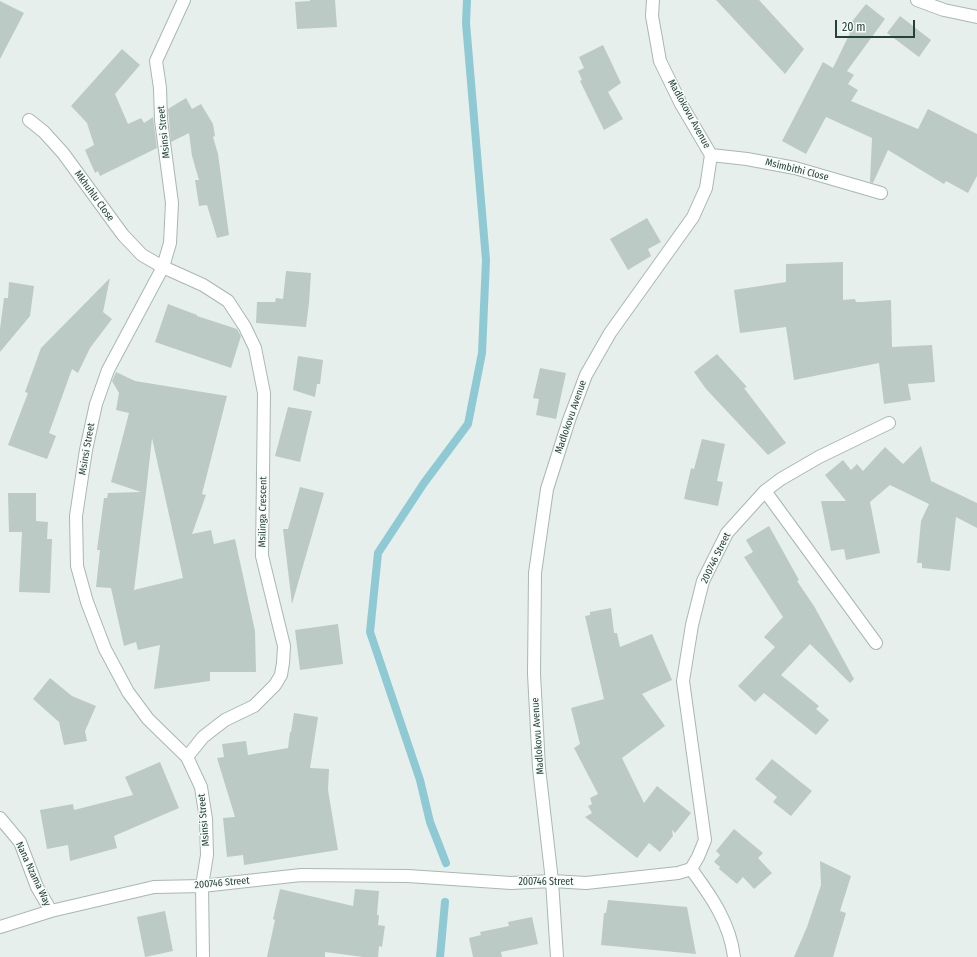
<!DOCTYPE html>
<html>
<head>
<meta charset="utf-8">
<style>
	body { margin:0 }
	#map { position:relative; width:977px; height:957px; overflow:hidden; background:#e6efeb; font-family:"Fira Sans Condensed",sans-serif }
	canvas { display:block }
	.scale { position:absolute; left:835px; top:20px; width:80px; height:18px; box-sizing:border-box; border:2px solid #24423a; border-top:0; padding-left:5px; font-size:12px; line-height:14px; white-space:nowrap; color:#24423a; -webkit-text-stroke:3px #f7fbf9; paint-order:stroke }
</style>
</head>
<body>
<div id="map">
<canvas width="977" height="957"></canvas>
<div class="scale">20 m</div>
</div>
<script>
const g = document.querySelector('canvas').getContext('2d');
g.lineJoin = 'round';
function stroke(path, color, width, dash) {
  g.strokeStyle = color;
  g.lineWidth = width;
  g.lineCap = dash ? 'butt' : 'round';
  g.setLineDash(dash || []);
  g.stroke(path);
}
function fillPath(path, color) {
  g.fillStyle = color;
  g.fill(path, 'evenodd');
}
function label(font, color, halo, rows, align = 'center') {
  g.font = font + ' "Fira Sans Condensed",sans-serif';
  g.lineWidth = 3;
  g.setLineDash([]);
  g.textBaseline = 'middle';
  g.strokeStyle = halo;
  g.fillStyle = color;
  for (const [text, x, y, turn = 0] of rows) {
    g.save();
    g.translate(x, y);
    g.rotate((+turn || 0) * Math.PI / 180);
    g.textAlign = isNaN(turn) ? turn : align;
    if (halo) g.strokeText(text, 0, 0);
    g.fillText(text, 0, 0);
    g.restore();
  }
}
stroke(new Path2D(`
	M446,863l-16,-41 -10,-42 -50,-148 8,-79 46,-70 44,-59 14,-71 4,-93 -20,-237 1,-23
	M440,957l5,-55`), '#8ec9d4', 8);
fillPath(new Path2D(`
	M310,0h25l2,27 -40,2 -2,-27 15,-1z
	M716,0h43l45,49 -19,25z
	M0,1l24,12 -24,46z
	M866,4l19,15 -38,52 7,4 -6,9 10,6 -7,11 67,28 10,-20 49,25v42l-9,17 -22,-12 -2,3 -56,-34 -15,33 -3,-1 2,-44 -46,-21 -20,37 -24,-13 41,-79 10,6 17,-35 -4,-4z
	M900,16l31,24 -12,17 -32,-24z
	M603,45l18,38 -13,9 15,27 -19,11 -24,-49 2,-1 -4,-9 6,-3 -5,-11z
	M122,49l18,16 -25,29 13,30 13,-6 3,5 9,-6 4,31 -57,28 -2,-5 -3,2 -10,-23 9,-5 -7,-22 -16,-17z
	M186,98l6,11 9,-5 12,20 2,12 -2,1 5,17 11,81 -12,3 -10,-33 -8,1 -4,-26h4l-7,-24 -3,-23 -18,9 -3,-33z
	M647,218l14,24 -13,7 3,7 -23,14 -18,-31z
	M843,262v38l12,-1 1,3h6l29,-2 1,47 40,-2 3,37 -27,2 3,16 -27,4 -5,-41 -85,17 -8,-53 -46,6 -6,-43 52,-8v-18z
	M286,271l25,2 -2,30 -3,24 -50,-4 1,-21h18l1,-4 7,1z
	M110,278l-7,34 9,7 -22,29 -12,25 -6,-4 -23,64 7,3 -9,23 -39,-14 20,-52 -3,-1 16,-44z
	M9,282l25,4 -4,30 -30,36v-23l4,-31h4z
	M168,304l29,11v1l40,13 4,7 -10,32 -76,-26z
	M717,354l30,33 -3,1 42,55 -18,12 -62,-66 -12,-17z
	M298,356l25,4 -3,24h-3l-2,13 -22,-7z
	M540,368l26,5 -10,46 -20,-4 3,-16 -6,-1z
	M116,372l19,9 92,15 -25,98 4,1 -14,39 19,-4 3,14 21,-5 20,92 1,41h-46v9l-56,8 6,-44 -22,5 -2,-8 -12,4 -13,-58 -15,-1 4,-37h-3l7,-52h3l1,-5 33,-1 -30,-10 18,-69 -13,-3 3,-17 -7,-12zM152,438l31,140 -49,12 12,-98z
	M288,407l24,4 -12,51 -25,-6z
	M702,439l23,5 -8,37 6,1 -5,24 -34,-7 7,-31 3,1z
	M921,446l10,35 46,22v25l-21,-11 -6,54 -28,-3v-5h-5l4,-42 8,-17 -39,-19 -20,17 10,51 -34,7 -2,-11 -13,2 -10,-50h25l-21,-26 18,-15 8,10 6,-6 6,7 22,-24 18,17z
	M300,487l24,6 -32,111 -9,-75h5z
	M8,493h28v28l12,1 -1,17h5l-2,54 -31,-1 3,-60h-13z
	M769,526l30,54 -2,1 17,25 40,73 -4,4 -40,-39 -29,31 38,31 -3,3 13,11 -13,15 -52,-42 -9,9 -17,-16 37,-39 -11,-10 19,-20 -39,-60 9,-5 -7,-12z
	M611,608l3,25h3l3,14 32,-13 20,46 -30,14 23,32 -43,32 22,45 13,-17 34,27 -16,20 -3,-3 1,6 -13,16 -11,-9 -12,15 -52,-41 7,-4 -4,-7 4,-2 -2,-6 8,-4 -24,-46 6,-4 -9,-36 33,-9 -19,-83 5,-1v-3z
	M338,624l5,40 -43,6 -5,-40z
	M50,678l22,18 24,10 -11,25 2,10 -23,4 -5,-23 -26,-23z
	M294,713l24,4 -8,51 19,1 -1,21 10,60 -94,15 -1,-10 -16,2 -4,-39 12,-1 -18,-59 7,-1 -2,-13 24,-3 2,14 40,-7 2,-16h1z
	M772,759l40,32 -21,25 -18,-14 4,-5 -22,-18z
	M160,762l19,46 -65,28 3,12 -47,13 -2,-16 -21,4 -7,-39 33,-6 1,6 59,-15 -8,-18z
	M734,829l29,24 -5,5 14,15 -18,16 -11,-12 -6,7 -18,-15 1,-2 -6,-5 6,-7 -4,-4z
	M820,861l31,15 -11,35 6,2 -13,44h-39l13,-30 14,-42z
	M280,889l73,17 2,-17 24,2 -2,24h2l-1,10 7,1 -3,21 -3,-1 -1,11h-15l-38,-5v5h-58l8,-37 -2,-1z
	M608,900l79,7 9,47 -95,-9 3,-32h2z
	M165,911l8,40 -28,6 -8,-40z
	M532,917l6,27 -37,8 1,5h-29l-4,-19 12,-3 -1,-3 29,-6 -1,-4z`), '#bbcac4');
const street = new Path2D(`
	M184,0l-28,61 4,27 1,32 11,83 -2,40 -7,24 -55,103 -12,34 -10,46 -10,66 1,50 10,36 18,47 23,43 20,27 39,38 14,30 5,32 1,36 -5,31 1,71
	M917,0l27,10 33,7
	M29,120l15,12 19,21 60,82 19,20 21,12 40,18 25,16 17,26 10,21 9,45 -2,163 22,90 -1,17 -2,12 -6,10 -21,21 -29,14 -22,17 -16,20
	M711,155l36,4 48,9 86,25
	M765,491l111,152
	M0,818l20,24 17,45 14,24
	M691,869c20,27 39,54 43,88
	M0,927l51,-16 103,-24 48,-1 99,-11 107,1 103,7 41,-2 34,2 92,-10 13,-4 7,-12 7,-17 -22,-159 9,-56 11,-44 24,-48 38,-42 16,-12 38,-22 70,-34
	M557,957l-5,-76 -13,-113 -5,-94 1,-101 12,-84 22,-69 17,-45 24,-42 83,-116 13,-29 5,-33 -30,-51 -21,-43 -8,-45 1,-16`);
stroke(street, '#a8b8b2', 14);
stroke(street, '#fff', 12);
label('10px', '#24423a', '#f7fbf9', [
	["Madlokovu Avenue",689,114,61],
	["Msinsi Street",164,132,-96],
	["Msimbithi Close",797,170,14],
	["Mkhuhlu Close",94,196,54],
	["Madlokovu Avenue",571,417,-71],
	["Msinsi Street",87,449,-80],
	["Msilinga Crescent",263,512,-89],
	["200746 Street",716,558,-64],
	["Madlokovu Avenue",538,736,-94],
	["Msinsi Street",204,820,-95],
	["Nana Nzama Way",33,874,65],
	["200746 Street",546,882],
	["200746 Street",222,883,-5]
]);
</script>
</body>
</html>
